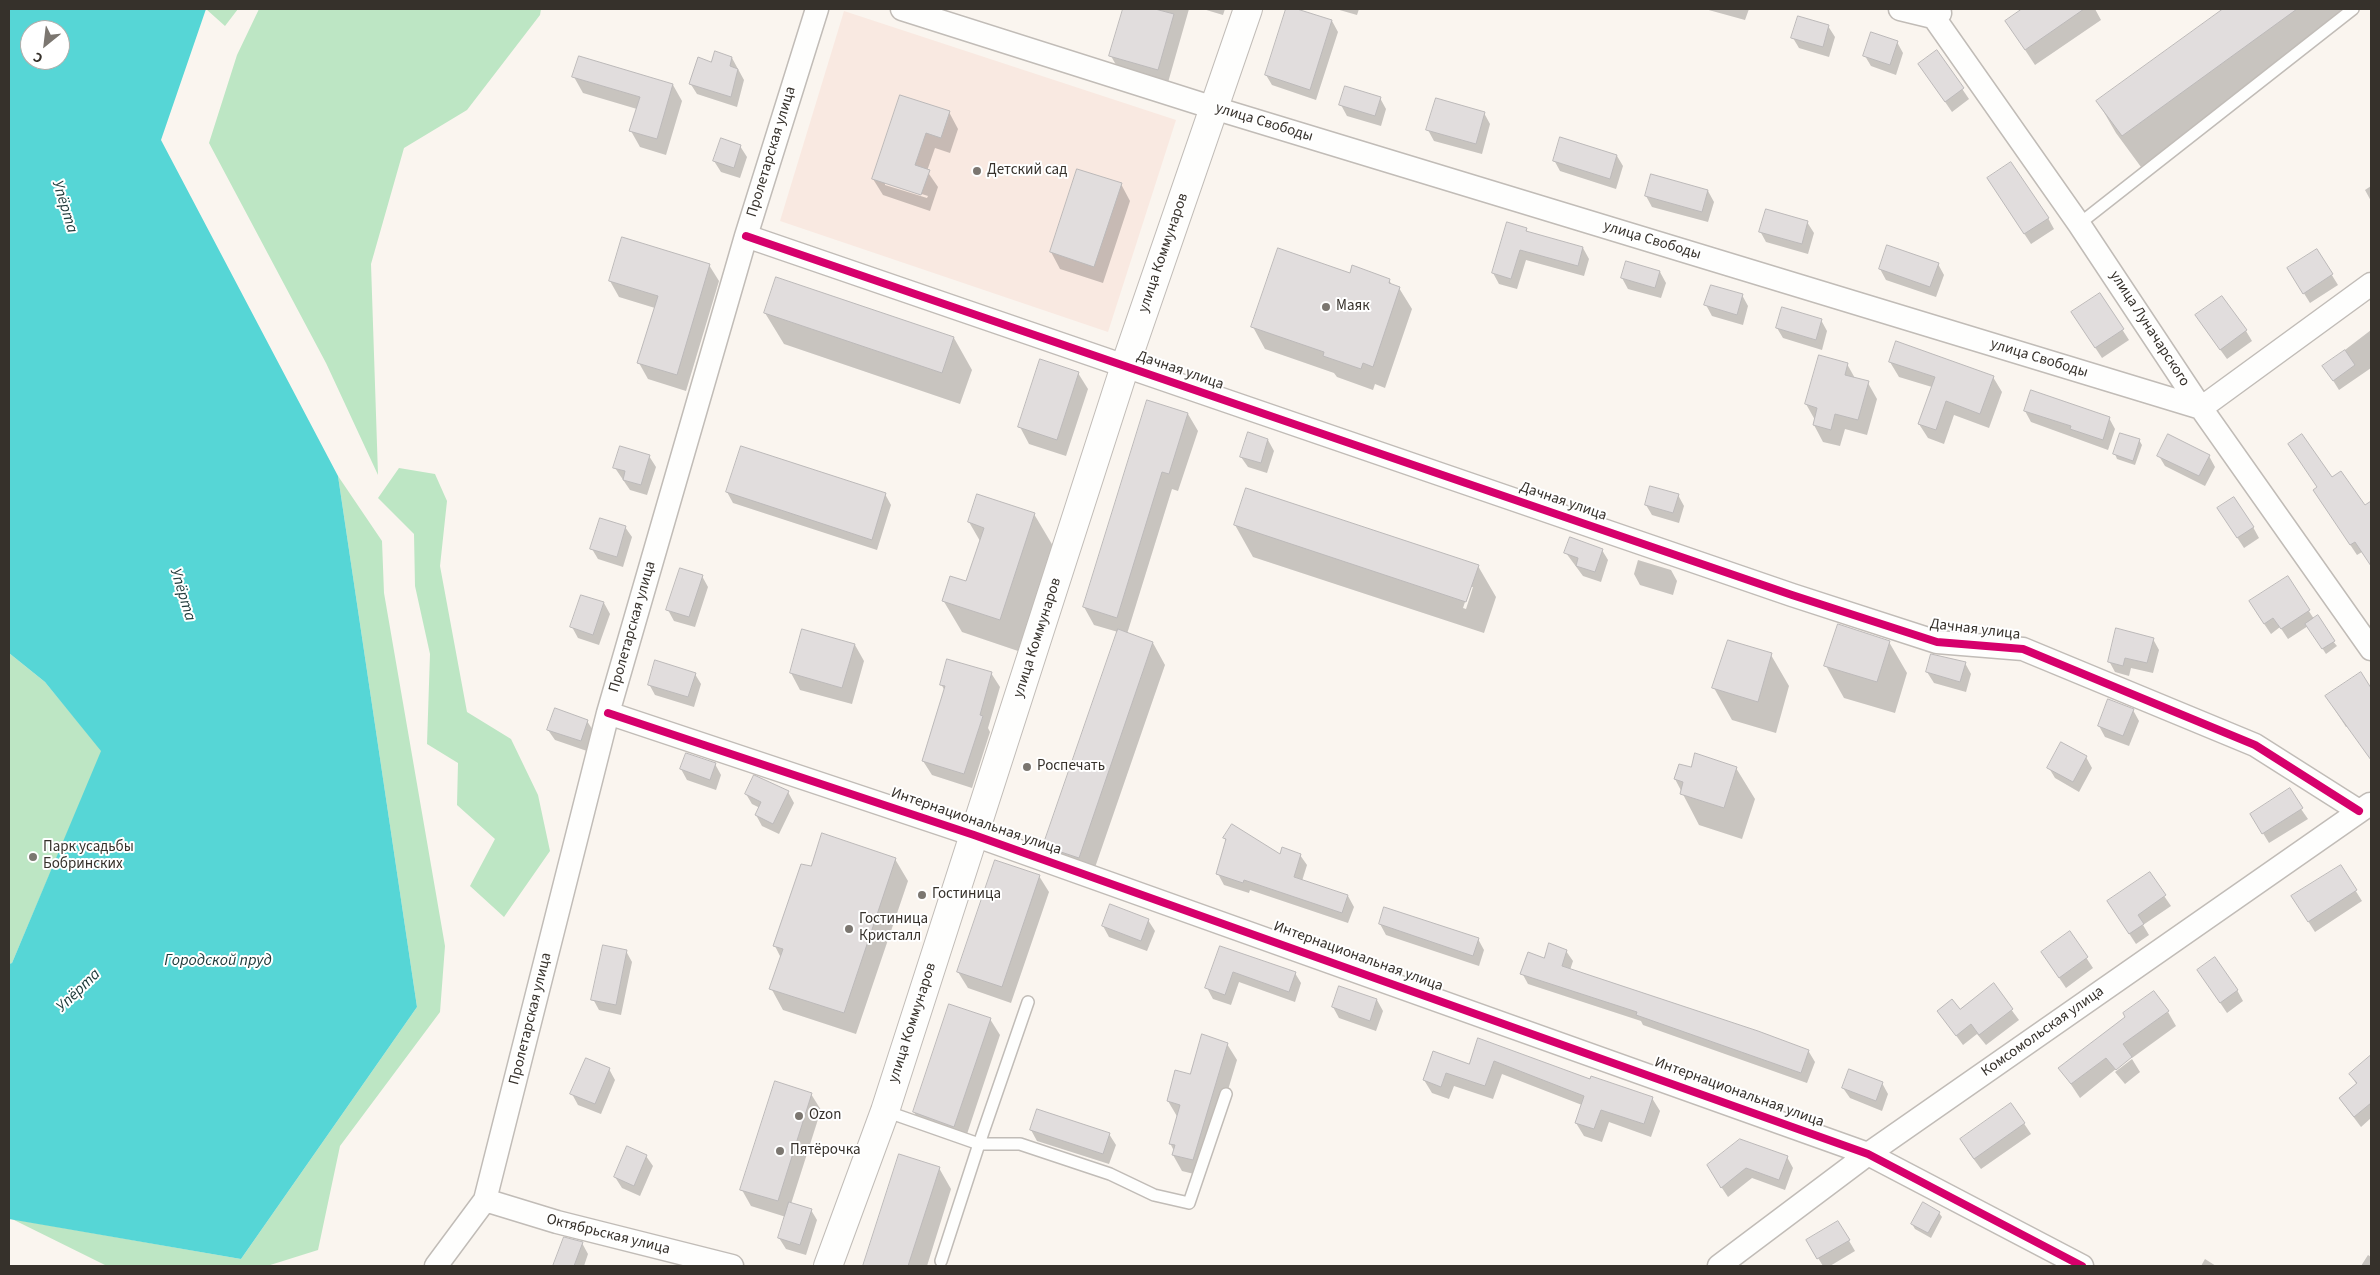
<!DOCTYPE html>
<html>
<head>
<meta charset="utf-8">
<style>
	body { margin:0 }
	#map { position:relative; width:2380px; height:1275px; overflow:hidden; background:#faf5ef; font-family:"Source Sans 3",sans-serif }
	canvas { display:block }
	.frame { position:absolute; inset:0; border:10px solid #36312b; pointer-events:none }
	.north { position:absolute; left:20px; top:20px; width:50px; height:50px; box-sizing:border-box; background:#fff; border:1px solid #afadaa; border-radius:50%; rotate:209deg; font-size:14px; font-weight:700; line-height:20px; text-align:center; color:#36312b }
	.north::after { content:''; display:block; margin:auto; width:18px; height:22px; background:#7b7670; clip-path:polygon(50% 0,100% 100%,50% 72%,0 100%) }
</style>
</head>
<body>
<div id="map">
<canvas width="2380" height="1275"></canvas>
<div class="frame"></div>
<div class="north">С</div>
</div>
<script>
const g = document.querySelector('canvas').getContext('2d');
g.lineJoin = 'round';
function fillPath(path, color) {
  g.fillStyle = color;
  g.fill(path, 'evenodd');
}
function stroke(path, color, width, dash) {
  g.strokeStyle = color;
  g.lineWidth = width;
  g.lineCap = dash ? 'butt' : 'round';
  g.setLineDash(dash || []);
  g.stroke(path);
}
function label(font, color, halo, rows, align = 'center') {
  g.font = font + ' "Source Sans 3",sans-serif';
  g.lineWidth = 4;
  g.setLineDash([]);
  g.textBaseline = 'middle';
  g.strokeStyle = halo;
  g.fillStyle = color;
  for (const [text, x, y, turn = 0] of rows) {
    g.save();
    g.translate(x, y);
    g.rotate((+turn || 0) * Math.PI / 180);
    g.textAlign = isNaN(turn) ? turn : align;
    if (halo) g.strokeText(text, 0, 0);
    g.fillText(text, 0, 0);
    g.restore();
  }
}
fillPath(new Path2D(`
	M844,11l332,109 -68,212 -328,-111z`), '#f9e9e1');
fillPath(new Path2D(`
	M206,9h32l-13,17z
	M259,9h282l-1,6 -73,95 -63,38 -33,116 7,211 -52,-112 -117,-220 28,-88z
	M399,468l36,6 12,27 -7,65 27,146 44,27 27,56 12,56 -46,66 -34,-31 25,-47 -38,-34 1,-42 -31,-19 3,-90 -15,-68 -1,-52 -36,-36z
	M338,476l44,65 2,52 61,353 -5,66 -100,134 -22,104 -51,16h-160l-95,-47 229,40 176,-252z
	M9,653l36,29 57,69 -90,212 -3,1z`), '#bde6c4');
fillPath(new Path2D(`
	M9,9h197l-45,131 177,336 79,531 -176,252 -232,-40v-255l3,-1 89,-212 -56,-69 -36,-29zM30,30h30v30h-30z`), '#56d6d6');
fillPath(new Path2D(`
	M1124,9h65l-22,77 -47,-14 -9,-16z
	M1203,9h22l-2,6z
	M1288,9l44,12 6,11 -22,68 -44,-15 -6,-10z
	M1336,9h23l-2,6z
	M1705,9h44l-4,11z
	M2024,9h71l6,11 -66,45 -29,-44z
	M2226,9h132l-217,158 -25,-34 -18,-31z
	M1828,26l7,11 -6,20 -30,-9 -6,-10z
	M1897,42l6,11 -7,22 -25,-9 -6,-10z
	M1937,52l32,47 -17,13 -26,-38z
	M732,58l12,22 -7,27 -40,-13 -7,-11 22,-19z
	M574,77l99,8 9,16 -16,54 -26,-8 -9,-16 6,-22 -54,-16z
	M1380,98l6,11 -5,17 -34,-10 -6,-11z
	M949,112l9,17 -8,24 -15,-5 -8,23 11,16 -8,24 -47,-16 -10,-16zM885,182l43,14 -1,2 -42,-13z
	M1484,113l6,11 -8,30 -48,-13 -6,-11z
	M740,146l7,11 -7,21 -19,-6 -7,-11z
	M1617,156l6,10 -7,23 -56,-18 -6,-11z
	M1988,179l60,39 6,11 -23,15z
	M1121,184l9,17 -27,82 -43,-14 -9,-17z
	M2371,186v15l-6,-11z
	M1708,191l6,11 -6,20 -56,-15 -6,-11z
	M1807,222l7,11 -6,21 -42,-12 -6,-11z
	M1526,229l2,4 55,15 6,11 -5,17 -58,-16 -9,29 -18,-5 -6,-11z
	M2317,251l21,34 -28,18 -15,-24z
	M1938,264l6,11 -8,22 -50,-17 -6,-11z
	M709,265l10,16 -33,110 -38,-12 -9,-16 16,-55 -36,-11 -9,-16z
	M1660,272l6,11 -5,15 -33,-9 -6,-11z
	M1350,275l39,5 3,5 7,3 13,21 -27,79 -10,-4 -2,6 -36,-13 -3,-4 -69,-24 -12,-22z
	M1742,295l6,11 -5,19 -31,-9 -6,-11z
	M2100,295l29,45 -27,18 -23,-35z
	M765,313l189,25 18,32 -12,34 -176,-60z
	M1821,320l6,11 -5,19 -39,-12 -6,-10z
	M2203,326l43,5 6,10 -25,18z
	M2371,330v38l-32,22 -15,-24z
	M1890,362l103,15 9,15 -13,36 -35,-13 -10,29 -16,-6 -9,-14 13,-37 -33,-10z
	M1847,364l9,16 12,3 9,16 -10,36 -22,-6 -5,17 -17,-4 -9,-17 1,-5 -9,-16z
	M1078,373l10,16 -22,67 -37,-12 -9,-17z
	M2025,411l84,7 6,11 -7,21 -77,-28z
	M1188,414l10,17 -20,60 -6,-2 -45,145 26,9 12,22 -74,214 -34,-12 -13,-21 74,-214 -24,-7 -10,-18z
	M1268,440l6,11 -7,22 -19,-6 -7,-10z
	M2139,440l3,5 -7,20 -18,-6 -2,-5z
	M649,456l7,11 -9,28 -17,-5 -15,-22z
	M2159,456h50l6,11 -10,19 -40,-20z
	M2332,479l32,28 3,-2 4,6v54l-9,-13 -5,3 -36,-54z
	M727,492l158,2 6,11 -14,45 -144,-47z
	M1678,495l6,11 -5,17 -27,-8 -6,-10z
	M1034,514l19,32 -35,105 -56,-19 -19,-32 24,-18 13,-41 -11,-19z
	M2225,519l28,8 6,11 -15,10z
	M1235,525l243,41 18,31 -12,36 -231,-76zM1470,587h3l-7,22 -3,-1z
	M625,527l7,10 -9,30 -25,-8 -6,-10z
	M1602,550l6,10 -7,22 -18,-6 -17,-23z
	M1638,560l33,10 6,11 -4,14 -33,-10 -6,-11z
	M702,576l6,11 -13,40 -21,-6 -6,-11z
	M2287,577l27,42 23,27 -11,8 -18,-28 -20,13 -8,-12 -9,7 -15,-22z
	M604,603l6,11 -11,31 -21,-7 -6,-11z
	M2153,639l6,11 -6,23 -22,-5 -2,8 -14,-4 -6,-11z
	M1889,642l18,31 -12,40 -51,-15 -18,-32z
	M855,645l9,16 -12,43 -52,-14 -9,-17z
	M1771,655l18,31 -13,47 -44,-13 -18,-32z
	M1965,663l6,11 -5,18 -32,-9 -7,-11z
	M991,673l9,14 -12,41 2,4 -18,56 -40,-13 -9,-14 22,-70 -4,-7z
	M695,674l6,10 -7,23 -39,-12 -6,-11z
	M2361,674l10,16v69l-22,-33 -3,1 -13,-20z
	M2133,710l6,11 -10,25 -24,-9 -6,-11z
	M587,721l7,11 -7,19 -32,-11 -7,-10z
	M2086,757l6,11 -13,24 -24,-14 -6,-10z
	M715,764l6,11 -5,15 -29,-10 -6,-11z
	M1736,768l19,31 -13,40 -43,-14 -24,-46 16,-10z
	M788,792l6,11 -15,31 -17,-8 -6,-11 4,-7 -8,-4 -6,-10z
	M2301,809l7,10 -39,24 -11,-18z
	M1224,838l57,18 19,-1 7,10 -5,16 46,15 6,11 -6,16 -98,-33 -1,3 -25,-8 -6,-11 9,-32z
	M895,859l13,22 -52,153 -73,-24 -12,-22 10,-30 -6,-12z
	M2340,866l22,35 -47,31 -16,-25z
	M2149,874l22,32 -28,19 6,10 -13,9 -21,-32z
	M1039,876l10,16 -38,111 -43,-15 -10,-16z
	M1148,920l7,11 -8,20 -38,-14 -6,-11z
	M1380,924l98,15 6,11 -5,16 -93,-31z
	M2070,933l23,35 -27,20 -17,-25z
	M1221,947l74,26 6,10 -6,19 -56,-20 -8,23 -18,-6 -6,-11z
	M626,951l6,11 -11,53 -22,-5 -6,-11z
	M1566,951l7,10 -3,9 188,62 51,20 6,10 -8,21 -164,-58 -2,-4 -113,-37 -6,-11 23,-14z
	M2198,970l39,20 6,11 -16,12z
	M1993,985l26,35 -33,25 -9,-11 -14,11 -24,-33 20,-1z
	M1377,1000l6,11 -7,20 -37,-13 -6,-11z
	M2168,1012l8,14 -44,32v-2l-52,42 -20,-30z
	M990,1019l10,16 -36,108 -41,-14 -9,-17z
	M1478,1040l113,41 61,17 8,13 -9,26 -42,-15 -7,20 -18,-6 -8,-13 6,-18 -80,-31 -9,25 -39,-13 -5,13 -17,-6 -8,-13 45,-15z
	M1227,1044l10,16 -35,116 -20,-5 -9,-16 1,-4 -4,-8 8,-25 -10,-17 22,-25z
	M2132,1059l8,13 -15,12 -10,-12z
	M2367,1061l4,6v51l-10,9 -21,-28 17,-14 -7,-11z
	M609,1069l6,11 -14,34 -23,-9 -6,-11z
	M1882,1083l6,11 -6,17 -32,-13 -7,-10z
	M811,1094l10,16 -30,94 20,6 6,10 -11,35 -20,-6 -7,-11 7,-21 -35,-11 -9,-16z
	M2011,1104l20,30 -50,35 -14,-19z
	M1031,1130l78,4 7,11 -7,19 -72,-23z
	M900,1155l39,13 12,21 -24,77h-62z
	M646,1156l7,10 -13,30 -18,-8 -7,-11z
	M1787,1157l6,11 -8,22 -33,-12 -24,19 -14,-21z
	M1939,1213l3,4 -11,21 -16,-9 -3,-5z
	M1838,1222l17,29 -25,15h-7l-16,-26z
	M582,1243l6,11 -4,12h-29z
	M2368,1255l3,2v9h-10z
	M2205,1259l11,7h-15z`), '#0003');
const building = new Path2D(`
	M1123,9h32l19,5 -16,56 -49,-14z
	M1286,9h11l35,11 -22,70 -45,-15z
	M2022,9h62l-59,41 -20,-29z
	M2223,9h74l-175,127 -26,-35z
	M1798,16l31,9 -6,22 -32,-9z
	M1871,32l27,9 -8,24 -27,-9z
	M1937,50l27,38 -19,14 -27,-38z
	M715,51l17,6 -2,9 8,3 -7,28 -42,-13 9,-27 13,5z
	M579,56l94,28 -16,55 -28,-8 11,-34 -68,-20z
	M1345,86l36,11 -6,19 -36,-11z
	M900,95l50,16 -9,27 -15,-5 -11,32 15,5 -9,25 -49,-16z
	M1436,98l49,14 -9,32 -50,-14z
	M1560,137l57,18 -7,24 -57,-18z
	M721,138l20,7 -7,23 -21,-7z
	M2011,162l38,56 -25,16 -37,-56z
	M1077,169l45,14 -28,84 -44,-15z
	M1651,174l57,16 -6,22 -57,-16z
	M1766,209l42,12 -6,23 -43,-12z
	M1507,222l20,6 -1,3 57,16 -5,19 -58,-16 -9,29 -19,-6z
	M622,237l88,27 -33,111 -40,-12 21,-67 -49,-15z
	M1887,245l52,18 -9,24 -51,-18z
	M1278,248l72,25 2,-8 38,14 -1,4 11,4 -27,80 -10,-4 -2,6 -38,-13 1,-4 -73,-25z
	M2317,249l16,25 -30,20 -16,-26z
	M1626,261l34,10 -5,17 -34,-10z
	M776,277l178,60 -12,36 -178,-60z
	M1711,285l32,9 -6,21 -33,-10z
	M2100,293l24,36 -29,19 -24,-36z
	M2222,296l25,34 -27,20 -25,-35z
	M1782,307l40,12 -6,21 -40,-12z
	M1896,341l98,35 -14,38 -34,-13 -10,29 -18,-6 17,-47 -46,-15z
	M2345,350l10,15 -22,16 -11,-15z
	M1819,355l29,8 -3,12 24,6 -11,39 -23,-6 -4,16 -18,-5 4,-17 -12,-4z
	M1040,359l39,13 -22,68 -39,-13z
	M2031,390l79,27 -7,23 -33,-11 1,-3 -47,-15z
	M1147,400l41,13 -19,61 -7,-2 -45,146 -34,-11z
	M1248,432l20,7 -7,24 -21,-6z
	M2120,433l20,6 -7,22 -20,-7z
	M2168,434l42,21 -11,21 -42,-20z
	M2302,434l30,43 9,-6 24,34 6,-4v65l-16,-24 -5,3 -37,-55 4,-3 -29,-43z
	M620,446l30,9 -9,30 -18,-5 2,-9 -12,-3z
	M741,446l145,47 -14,47 -146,-48z
	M1650,486l29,8 -6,19 -28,-8z
	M1246,488l233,77 -13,37 -232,-77z
	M977,494l58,19 -35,107 -58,-19 8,-25 16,5 18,-53 -16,-6z
	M2234,497l20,30 -17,11 -20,-30z
	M600,518l26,8 -9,31 -27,-8z
	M1570,537l33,12 -8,23 -19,-6 2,-8 -14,-5z
	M680,568l23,7 -14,42 -23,-7z
	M2288,576l22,34 -29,19 -8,-11 -9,6 -15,-23z
	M581,595l23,7 -11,33 -23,-8z
	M2318,615l17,26 -13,8 -17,-25z
	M1838,624l52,17 -13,41 -53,-16z
	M2116,628l38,10 -7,25 -22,-5 -2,8 -15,-4z
	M802,629l53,15 -13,44 -52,-15z
	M1118,629l35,13 -74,216 -36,-12z
	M1728,640l44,13 -14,49 -46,-14z
	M1931,654l35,8 -6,20 -34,-10z
	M947,659l45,13 -12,43 3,1 -19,58 -42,-13 23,-75 -5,-1z
	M655,660l41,13 -8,24 -40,-12z
	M2361,672l10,16v72l-46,-64z
	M2108,699l26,10 -11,27 -25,-10z
	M555,708l33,12 -7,21 -34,-11z
	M2061,742l26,14 -14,26 -26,-14z
	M686,753l30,10 -6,17 -30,-11z
	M1695,753l42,14 -13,41 -44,-14 3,-12 -9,-3 5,-15 12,3z
	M754,775l35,16 -16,33 -18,-9 6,-13 -16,-8z
	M2290,788l13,20 -41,26 -12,-20z
	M1232,824l48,30 2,-7 19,7 -7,23 54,18 -6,18 -98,-33 -1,3 -27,-9 10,-35 -3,-1z
	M822,833l74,25 -52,155 -75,-24 14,-40 -10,-3 28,-82 10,2z
	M995,860l45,15 -38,112 -45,-15z
	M2341,865l16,25 -49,32 -17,-26z
	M2150,872l16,23 -28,20 6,9 -15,10 -22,-33z
	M1110,904l39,15 -8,22 -39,-15z
	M1384,907l95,31 -6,18 -94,-32z
	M2070,931l18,26 -29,21 -18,-26z
	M1549,943l18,7 -5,16 196,65 51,19 -8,23 -165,-58 1,-3 -117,-38 8,-22 16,6z
	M603,945l24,5 -11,55 -25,-5z
	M1220,946l76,26 -7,20 -56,-20 -8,23 -20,-7z
	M2215,957l23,33 -18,13 -23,-33z
	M1994,983l19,26 -34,26 -8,-11 -15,12 -19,-25 15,-12 8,10z
	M1339,986l38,13 -7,22 -38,-14z
	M2154,991l15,20 -46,33 9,13 -16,13 -10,-12 -35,26 -13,-16 67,-51 -2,-4z
	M949,1004l42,14 -37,109 -41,-15z
	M1202,1034l26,9 -35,117 -21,-5 3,-10 -6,-1 11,-39 -13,-4 8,-31 15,4z
	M1478,1038l112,41 1,-3 62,21 -9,27 -43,-14 -7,19 -19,-6 9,-27 -90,-35 -9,25 -39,-13 -5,14 -18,-7 10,-29 36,13z
	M2371,1055v48l-17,14 -15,-19 18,-15 -8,-9z
	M586,1058l24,10 -15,36 -25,-10z
	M1849,1069l34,13 -7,19 -34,-13z
	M775,1081l37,12 -34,108 -38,-11z
	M2011,1103l14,20 -51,36 -14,-20z
	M1037,1109l73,24 -7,21 -73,-24z
	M1740,1139l48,17 -9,24 -33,-12 -25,20 -14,-23z
	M627,1146l20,9 -13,31 -20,-9z
	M899,1154l41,13 -32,99h-45z
	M789,1202l23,7 -12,36 -22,-7z
	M1923,1202l17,10 -12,21 -17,-9z
	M1838,1221l12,19 -33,19 -11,-19z
	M564,1237l19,5 -9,24h-21z`);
fillPath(building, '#e1dddd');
stroke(building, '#bcb9b9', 1);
const lane = new Path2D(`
	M2079,224l274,-215
	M885,1111l94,33 49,-142
	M941,1261l38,-117h41l90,30 44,21 35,8 37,-109`);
const street = new Path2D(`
	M902,9l312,99 987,300 170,-124
	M1900,9l33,8 7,-4
	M1928,9l151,215 122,184 170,241
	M746,236l1046,359 145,47 86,7 232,96 104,66
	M608,713l366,122 894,319 214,112
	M485,1200l72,22 175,44
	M436,1266l49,-66 123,-487 138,-477 71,-227
	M1719,1266l149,-112 502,-350`);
const secondary = new Path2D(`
	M828,1266l57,-155 240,-745 123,-357`);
stroke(lane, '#c1bcb7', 14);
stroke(street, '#c1bcb7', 25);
stroke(secondary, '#c1bcb7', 30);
stroke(lane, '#fefefd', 11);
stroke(street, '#fefefd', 22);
stroke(secondary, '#fefefd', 28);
stroke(new Path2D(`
	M746,236l1046,359 145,47 86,7 232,96 104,66
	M608,713l366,122 894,319 214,112`), '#d6006c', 8);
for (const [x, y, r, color] of [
	[977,171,5,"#7b7670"],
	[1326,307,5,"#7b7670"],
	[1027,767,5,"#7b7670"],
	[33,857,5,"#7b7670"],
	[922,895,5,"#7b7670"],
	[849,929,5,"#7b7670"],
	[799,1116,5,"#7b7670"],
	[780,1151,5,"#7b7670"]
]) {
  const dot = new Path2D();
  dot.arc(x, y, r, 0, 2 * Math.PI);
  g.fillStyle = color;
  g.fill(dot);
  stroke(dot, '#fff', 2);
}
label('15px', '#36312b', '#fff', [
	["улица Свободы",1264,123,17],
	["Пролетарская улица",772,152,-73],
	["улица Свободы",1652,241,17],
	["улица Коммунаров",1164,253,-71],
	["улица Луначарского",2149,329,57],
	["улица Свободы",2039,359,17],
	["Дачная улица",1180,371,19],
	["Дачная улица",1563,502,19],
	["Пролетарская улица",633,627,-74],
	["Дачная улица",1975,630,7],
	["улица Коммунаров",1038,638,-72],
	["Интернациональная улица",976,822,19],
	["Интернациональная улица",1358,957,20],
	["Пролетарская улица",531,1019,-76],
	["улица Коммунаров",913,1023,-72],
	["Комсомольская улица",2043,1032,-35],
	["Интернациональная улица",1739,1093,20],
	["Октябрьская улица",608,1235,14]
]);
label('15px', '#36312b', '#fff', [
	["Детский сад",987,171],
	["Маяк",1336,307],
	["Роспечать",1037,767],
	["Парк усадьбы",43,848],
	["Бобринских",43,865],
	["Гостиница",932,895],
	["Гостиница",859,920],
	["Кристалл",859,937],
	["Ozon",809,1116],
	["Пятёрочка",790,1151]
], 'left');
label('italic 16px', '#213b3b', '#fff', [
	["Упёрта",64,207,73],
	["Упёрта",182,595,73],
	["Городской пруд",218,961],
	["Упёрта",79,991,-44]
]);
</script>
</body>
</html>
